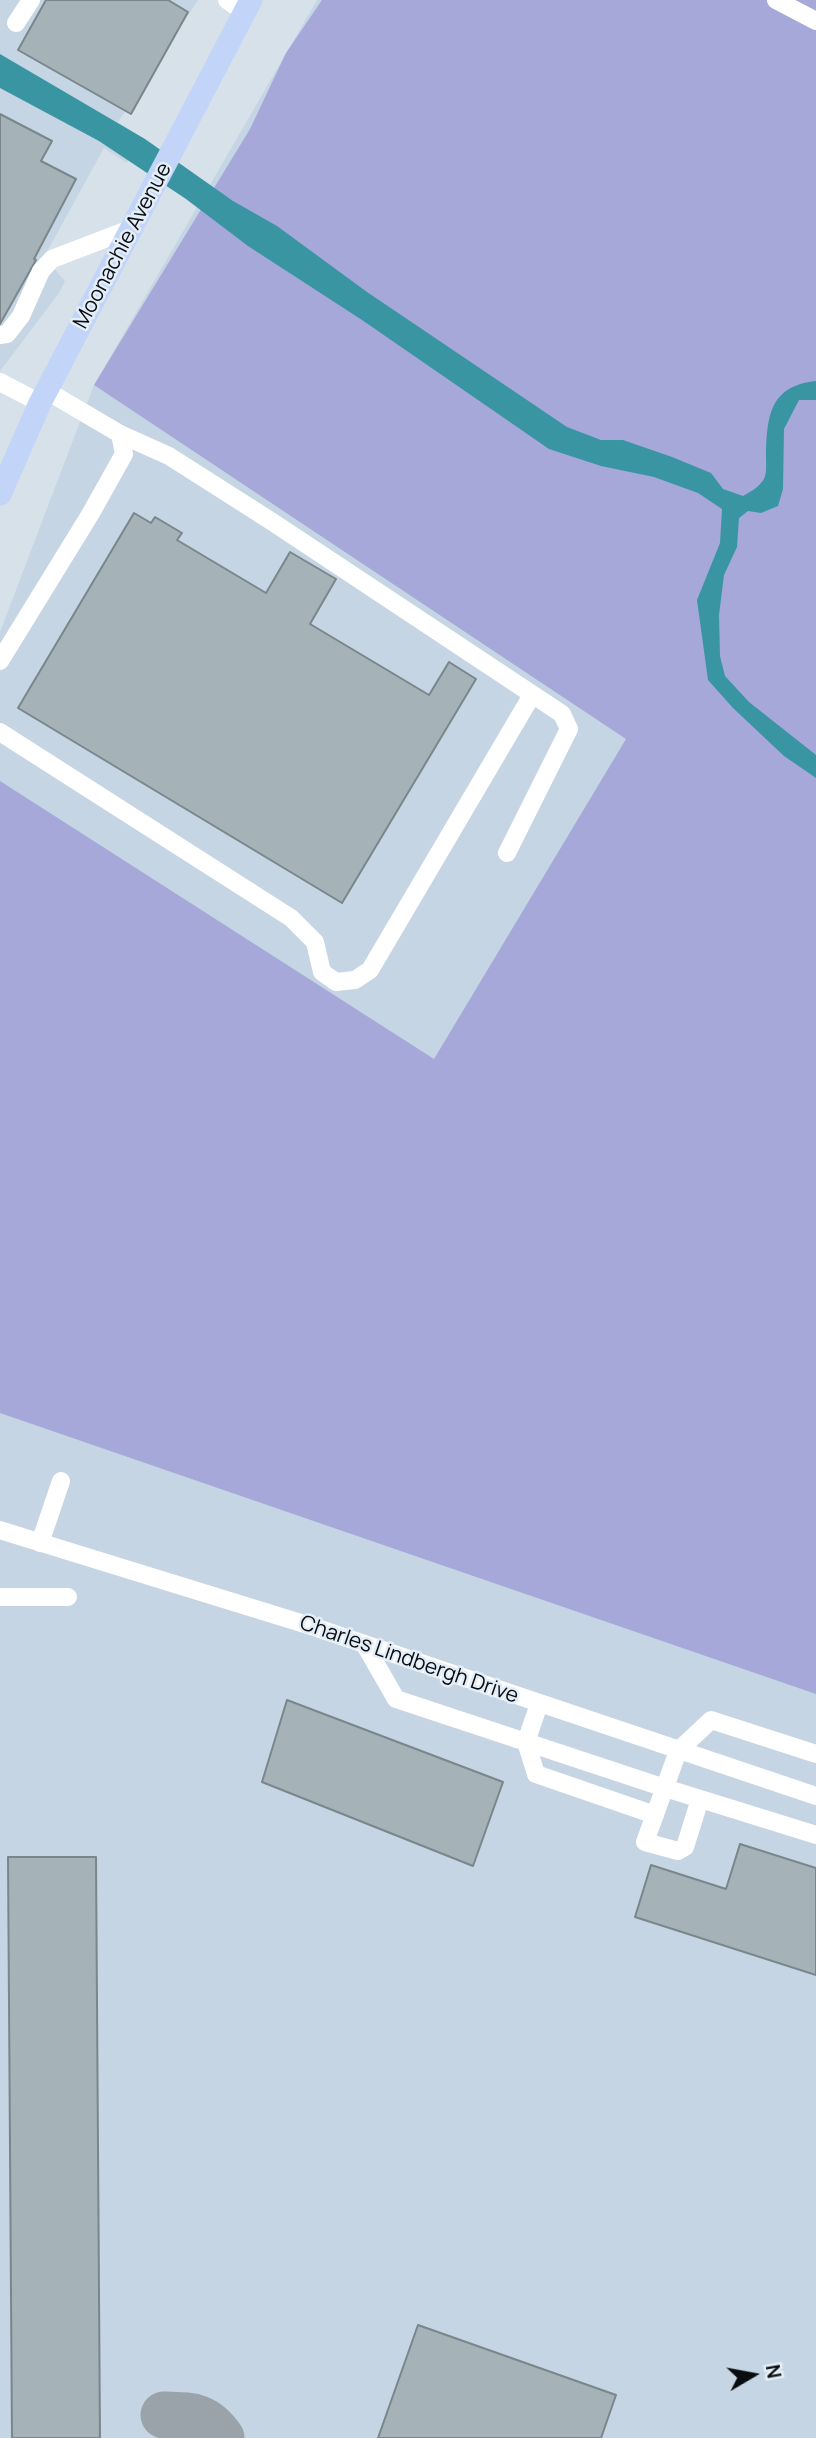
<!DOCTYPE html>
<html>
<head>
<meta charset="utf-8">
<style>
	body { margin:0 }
	#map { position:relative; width:816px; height:2438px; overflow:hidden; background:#d7e1ea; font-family:Manrope,sans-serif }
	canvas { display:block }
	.north { position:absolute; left:718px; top:2340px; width:70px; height:70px; -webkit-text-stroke:5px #e4eef8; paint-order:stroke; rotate:80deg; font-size:19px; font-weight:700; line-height:28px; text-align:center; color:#0a0d10 }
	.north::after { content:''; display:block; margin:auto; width:24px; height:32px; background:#0a0d10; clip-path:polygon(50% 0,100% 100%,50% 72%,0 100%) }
</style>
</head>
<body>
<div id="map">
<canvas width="816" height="2438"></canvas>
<div class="north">N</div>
</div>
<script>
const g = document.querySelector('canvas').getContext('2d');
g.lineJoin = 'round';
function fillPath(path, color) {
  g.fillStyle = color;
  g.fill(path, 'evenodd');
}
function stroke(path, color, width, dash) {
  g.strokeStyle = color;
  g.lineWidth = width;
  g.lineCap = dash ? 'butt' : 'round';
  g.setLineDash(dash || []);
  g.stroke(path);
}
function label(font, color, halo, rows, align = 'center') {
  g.font = font + ' Manrope,sans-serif';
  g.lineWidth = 5;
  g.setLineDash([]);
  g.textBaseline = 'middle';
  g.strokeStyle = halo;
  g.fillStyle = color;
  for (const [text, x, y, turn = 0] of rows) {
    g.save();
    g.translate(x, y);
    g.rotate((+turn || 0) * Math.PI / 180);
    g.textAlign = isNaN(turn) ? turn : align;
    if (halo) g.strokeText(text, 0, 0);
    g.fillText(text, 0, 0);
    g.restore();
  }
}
fillPath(new Path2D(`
	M0,0h198l-80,122 22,15 -13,26 -23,-15 -60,109 21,24 -6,12 -59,78z
	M317,0h499v2438h-816v-1806l94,-247z`), '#c5d5e4');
fillPath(new Path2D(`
	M322,0h494v1694l-816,-281v-632l434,278 192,-320 -532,-354 156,-256 36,-76z`), '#a5a8d8');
fillPath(new Path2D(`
	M0,54l145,85 88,62 44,25 90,66 200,135 34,13h22l49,17 39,16 12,16 20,7c9,-5 16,-9 21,-17 3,-6 2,-15 2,-22 1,-40 3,-71 50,-76v19h-17l-15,29 -1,60 -5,17 -17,7 -13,-2 -9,7 -2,29 -13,28 -5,40 1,41 5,20 24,26 67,53v23l-32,-22 -51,-48 -25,-28 -11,-80 23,-57 2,-34 -24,-16 -44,-16 -53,-11 -52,-17 -187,-129 -114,-74 -62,-47 -87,-58 -99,-53z`), '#3a95a3');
stroke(new Path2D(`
	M164,2415c27,1 40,-1 57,23`), '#9aa2aa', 47);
const building = new Path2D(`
	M46,0h122l20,12 -57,102 -113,-64z
	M0,114l52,27 -11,20 35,18 -42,80 2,1 -36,64z
	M134,513l17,10 4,-6 27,16 -5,7 89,53 24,-41 46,27 -26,45 119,71 20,-33 27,17 -134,224 -324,-195z
	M287,1700l216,82 -30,84 -211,-84z
	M740,1844l76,24v107l-181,-58 16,-52 75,24z
	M8,1857h88l4,581h-88z
	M418,2325l198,70 -15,43h-223z`);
fillPath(building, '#a5b2b8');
stroke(building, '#7a868b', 2);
stroke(new Path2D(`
	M227,0l18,13
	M776,0l40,21
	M16,23l15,-23
	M0,335l7,-1 14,-18 20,-45 11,-12 81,-31
	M0,382l40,21
	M47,391l73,43 49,22 102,65 291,193 7,15 -62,124
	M0,661l91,-148 33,-59 -4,-20
	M0,732l291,186 24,24 7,30 14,10 19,-2 15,-10 162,-275
	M0,1530l314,97 502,169
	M40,1543l21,-62
	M0,1597h68
	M365,1645l31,54 269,89 151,47
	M539,1704l-13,38 10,32 119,41
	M700,1799l-15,48 -7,4 -33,-9 33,-91 33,-31 105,34`), '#fff', 18);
stroke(new Path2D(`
	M0,494l40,-91 211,-403`), '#c2d4f8', 23);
label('21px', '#0a0d10', '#e4eef8', [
	["Moonachie Avenue",123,246,-62],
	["Charles Lindbergh Drive",409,1660,19]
]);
</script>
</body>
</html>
